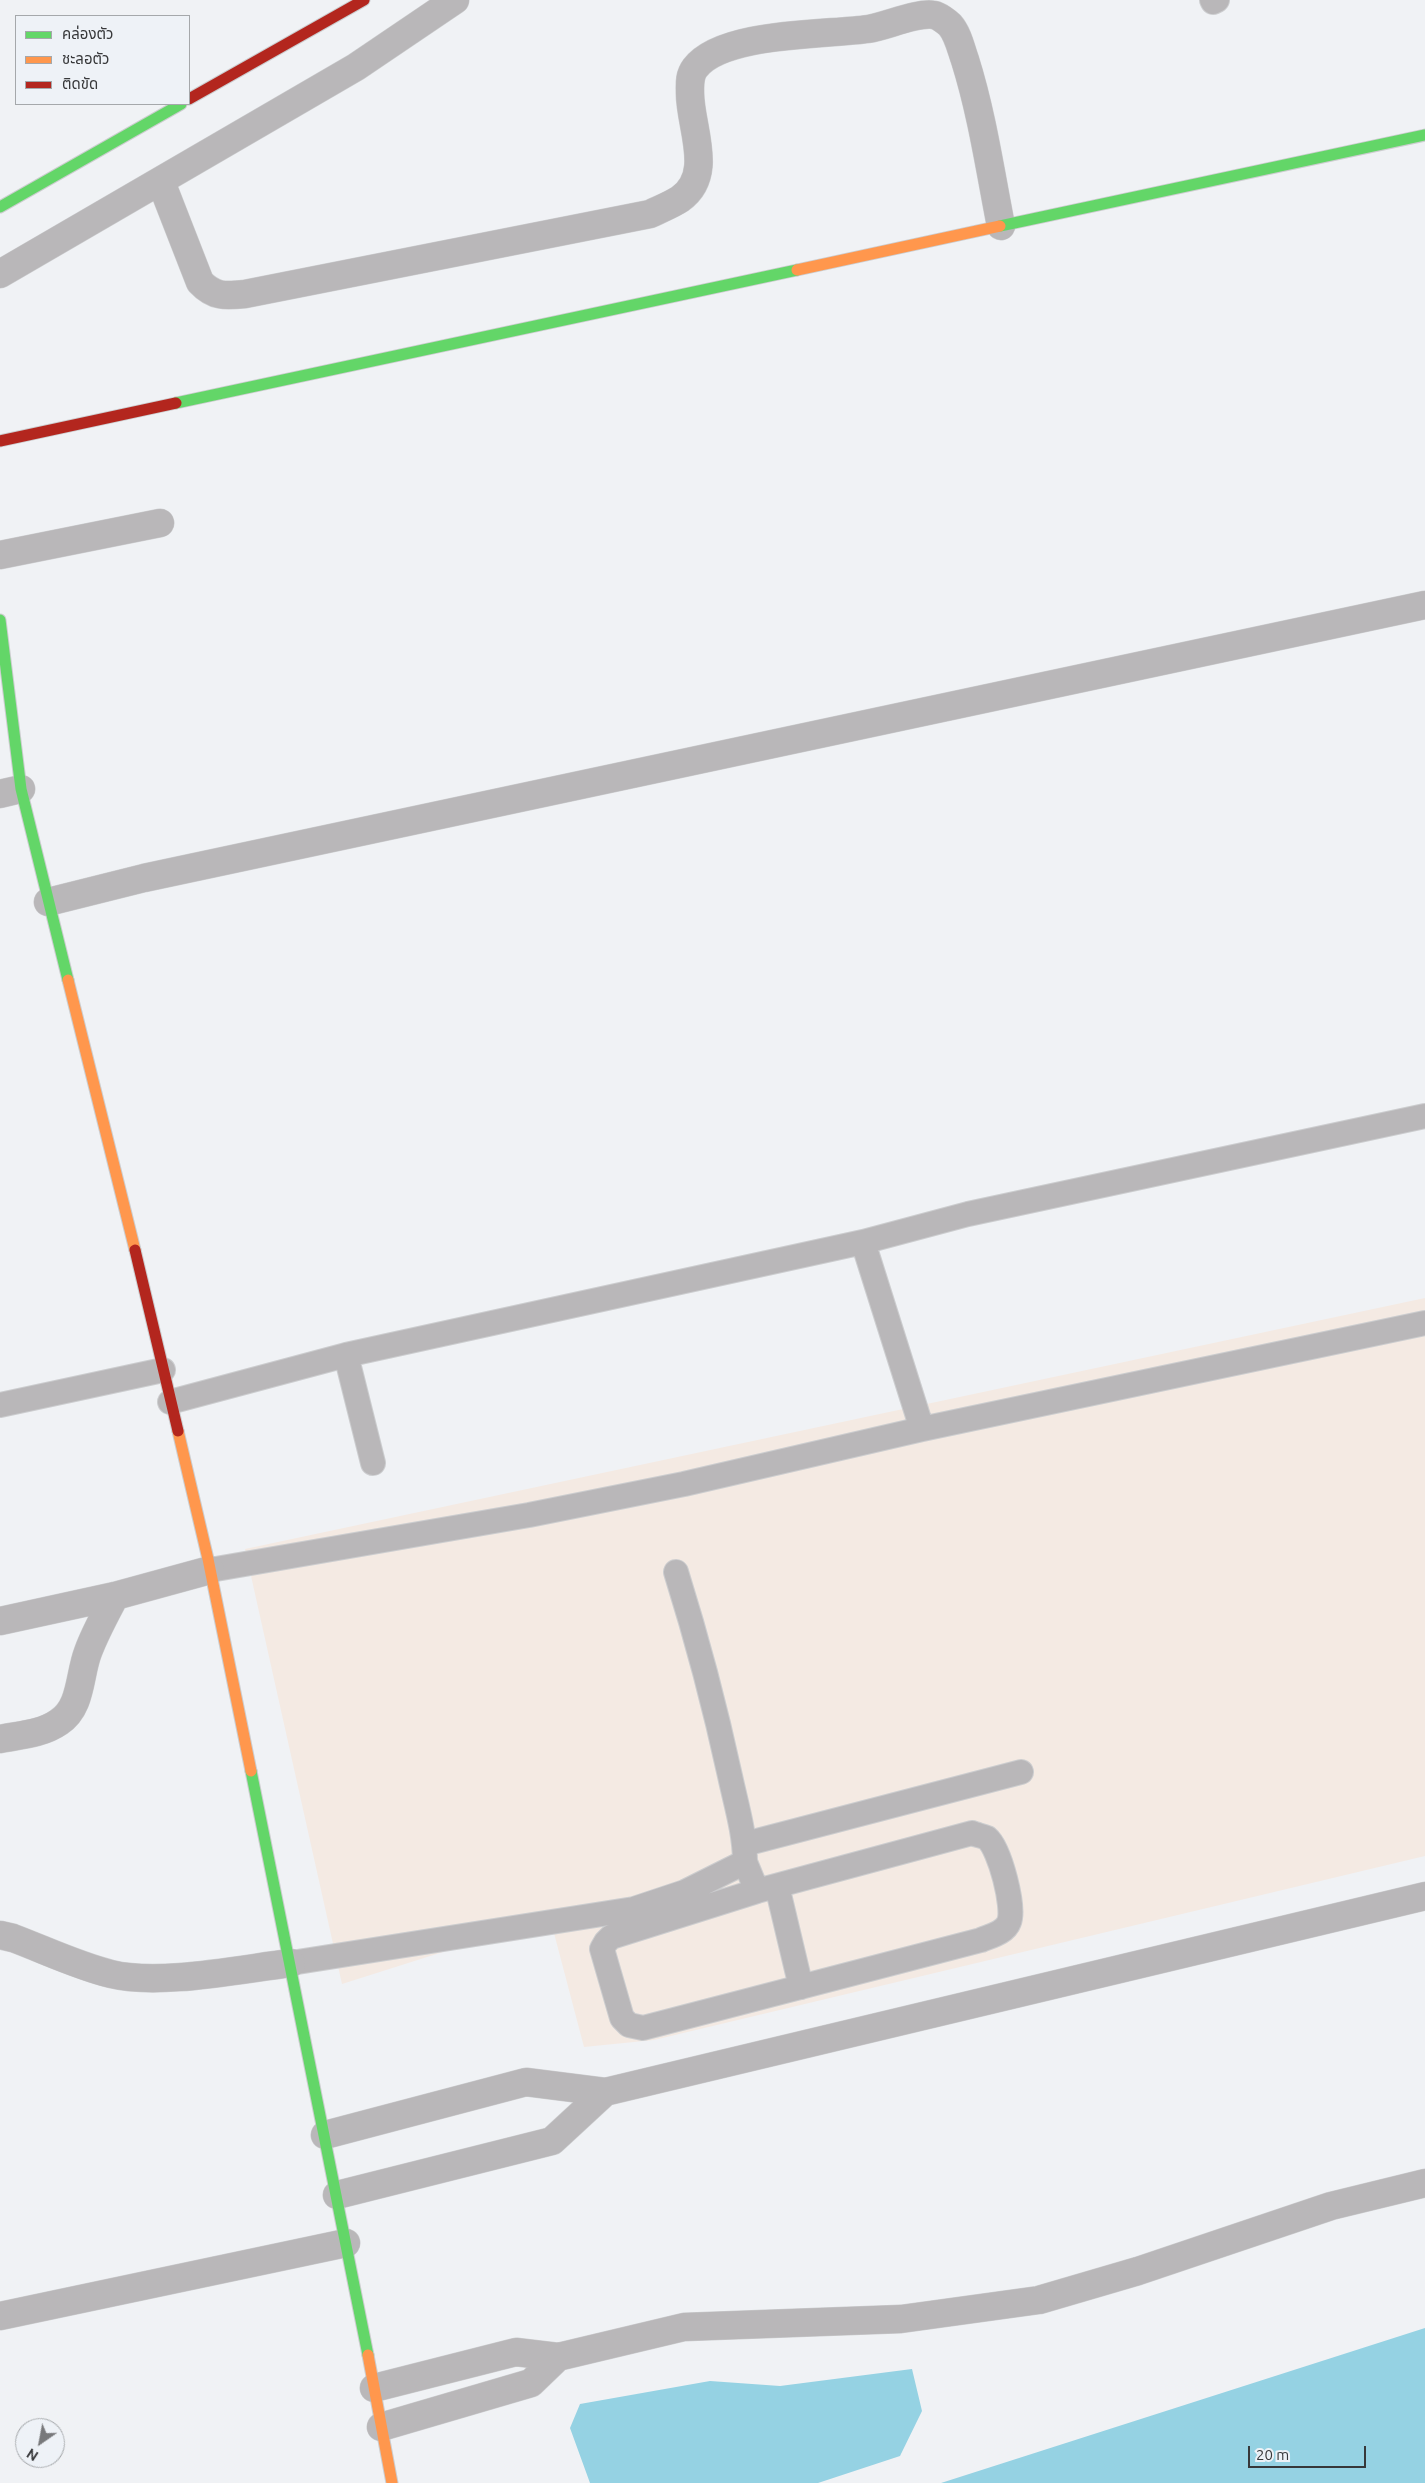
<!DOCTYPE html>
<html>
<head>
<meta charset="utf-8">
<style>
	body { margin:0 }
	#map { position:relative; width:1425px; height:2483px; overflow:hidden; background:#f0f2f5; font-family:Ubuntu,"Noto Sans Thai",sans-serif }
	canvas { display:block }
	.legend { position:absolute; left:15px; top:15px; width:175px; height:90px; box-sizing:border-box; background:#eef2f7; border:1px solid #a5a8ab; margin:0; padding:6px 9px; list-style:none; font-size:15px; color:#37383a }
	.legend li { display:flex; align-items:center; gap:10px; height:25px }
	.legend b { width:25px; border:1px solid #a5a8ab }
	.north { position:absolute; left:15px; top:2418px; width:50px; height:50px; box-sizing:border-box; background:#eef2f7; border:1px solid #a5a8ab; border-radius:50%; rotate:213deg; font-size:14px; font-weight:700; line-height:20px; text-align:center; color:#37383a }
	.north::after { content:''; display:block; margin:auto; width:18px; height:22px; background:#78797b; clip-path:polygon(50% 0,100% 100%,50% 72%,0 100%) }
	.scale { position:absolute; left:1248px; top:2446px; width:118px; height:22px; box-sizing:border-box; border:2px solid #37383a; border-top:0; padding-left:6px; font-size:15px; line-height:18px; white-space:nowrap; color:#37383a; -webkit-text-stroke:4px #eef2f7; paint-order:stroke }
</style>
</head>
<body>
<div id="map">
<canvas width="1425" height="2483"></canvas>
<ul class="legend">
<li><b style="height:6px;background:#63d668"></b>คล่องตัว</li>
<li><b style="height:6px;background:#ff974d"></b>ชะลอตัว</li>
<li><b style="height:6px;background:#b3261e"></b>ติดขัด</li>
</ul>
<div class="north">N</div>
<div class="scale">20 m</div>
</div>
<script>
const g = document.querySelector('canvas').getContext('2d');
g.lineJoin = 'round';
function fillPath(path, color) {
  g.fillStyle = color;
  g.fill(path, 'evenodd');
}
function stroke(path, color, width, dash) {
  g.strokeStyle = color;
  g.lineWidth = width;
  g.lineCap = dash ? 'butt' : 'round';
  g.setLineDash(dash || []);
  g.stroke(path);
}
fillPath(new Path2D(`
	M1425,1298v558l-771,184 -70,7 -34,-129 -208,66 -97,-435z`), '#f4eae3');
fillPath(new Path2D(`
	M1425,2328v155h-484z
	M912,2369l10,42 -22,45 -82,27h-228l-20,-55 10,-24 130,-23 70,5z`), '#95d2e3');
const lane = new Path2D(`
	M1212,0l1,2 4,-2
	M863,1242l59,187
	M346,1355l27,108
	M170,1402l176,-47 517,-113 105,-28 457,-98
	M0,1405l163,-35
	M210,1570l319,-55 155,-31 238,-55 503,-106
	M745,1844l276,-72
	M745,1862l12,29 215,-58c4,2 11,3 15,5 13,11 28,70 22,84 -4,11 -19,14 -28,18l-338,88 -14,-3 -7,-7 -20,-69 4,-7 5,-5 146,-46
	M777,1886l24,101
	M291,1963l343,-54 51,-17 60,-30c0,-29 -9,-58 -15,-86 -15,-69 -33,-137 -54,-204`);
const street = new Path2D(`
	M161,182l39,100c14,15 25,14 45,12l405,-80c10,-5 21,-9 30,-15 35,-25 10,-71 10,-106 0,-9 -1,-17 5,-25 27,-36 130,-33 173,-39 19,-3 49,-17 66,-14 5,1 13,7 16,10 8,9 11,24 15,35 17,54 25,110 36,166
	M0,274l356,-207 99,-67
	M0,555l160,-32
	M0,794l21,-5
	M48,902l96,-24 1281,-273
	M0,1621l115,-25 95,-26
	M0,1739c20,-4 42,-5 59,-17 23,-15 20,-47 29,-70 7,-19 17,-37 27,-56
	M0,1935l13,3c32,12 65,28 98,36 49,12 129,-5 180,-11
	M325,2135l201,-53 79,10 820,-196
	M337,2195l215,-54 53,-49
	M0,2316l346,-73
	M374,2388l142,-36 42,5 126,-30 217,-8 138,-19 99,-29 193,-65 94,-23
	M381,2427l150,-44 27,-26`);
const fast = new Path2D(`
	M0,207l181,-103
	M1000,226l425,-91
	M176,403l621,-133
	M0,620l21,169 47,191
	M251,1771l117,584`);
const slow = new Path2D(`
	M797,270l203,-44
	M68,980l67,270
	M178,1431l30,128 43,212
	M368,2355l24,128`);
const jam = new Path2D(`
	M189,99l175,-99
	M0,441l176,-38
	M135,1250l43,181`);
stroke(lane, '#cccdcf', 26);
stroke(street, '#cccdcf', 29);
stroke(fast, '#cccdcf', 13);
stroke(slow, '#cccdcf', 13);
stroke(jam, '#cccdcf', 13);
stroke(lane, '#b9b7b9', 24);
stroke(street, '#b9b7b9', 28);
stroke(fast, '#63d668', 11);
stroke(slow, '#ff974d', 11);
stroke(jam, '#b3261e', 11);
</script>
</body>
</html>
